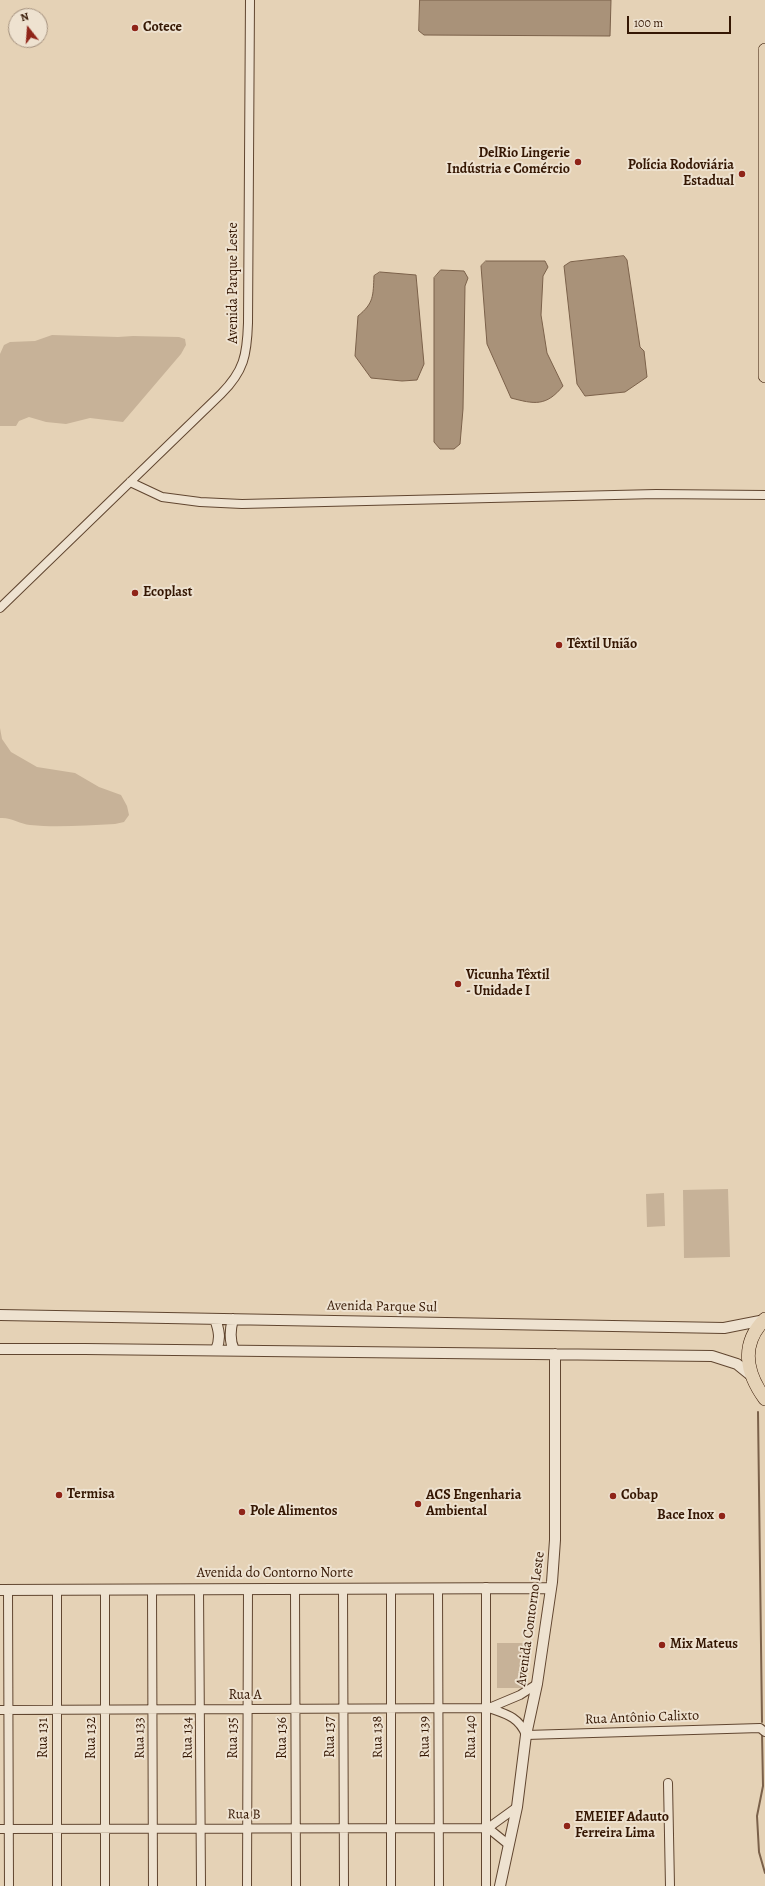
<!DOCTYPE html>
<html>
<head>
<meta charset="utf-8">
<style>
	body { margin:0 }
	#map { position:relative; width:765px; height:1886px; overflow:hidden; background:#e5d2b6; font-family:Alegreya,serif }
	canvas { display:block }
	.north { position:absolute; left:8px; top:8px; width:40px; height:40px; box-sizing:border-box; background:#eee2d0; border:1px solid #a4917e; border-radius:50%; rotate:343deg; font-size:11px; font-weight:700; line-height:16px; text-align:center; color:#351703 }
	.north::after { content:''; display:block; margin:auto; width:14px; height:18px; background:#8f2418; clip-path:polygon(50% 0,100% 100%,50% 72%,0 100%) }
	.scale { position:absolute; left:627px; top:16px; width:104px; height:18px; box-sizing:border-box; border:2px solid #351703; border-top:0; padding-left:5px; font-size:12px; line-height:14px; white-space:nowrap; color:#351703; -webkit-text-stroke:3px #eee2d0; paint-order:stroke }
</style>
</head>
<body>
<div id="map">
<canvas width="765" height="1886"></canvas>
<div class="north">N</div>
<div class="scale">100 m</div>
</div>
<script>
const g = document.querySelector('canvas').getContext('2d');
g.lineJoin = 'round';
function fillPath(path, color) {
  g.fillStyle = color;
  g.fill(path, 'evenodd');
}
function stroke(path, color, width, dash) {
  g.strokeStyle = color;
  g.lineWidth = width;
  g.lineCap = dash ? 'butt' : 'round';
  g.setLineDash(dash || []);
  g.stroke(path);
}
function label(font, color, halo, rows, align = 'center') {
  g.font = font + ' Alegreya,serif';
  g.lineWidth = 4;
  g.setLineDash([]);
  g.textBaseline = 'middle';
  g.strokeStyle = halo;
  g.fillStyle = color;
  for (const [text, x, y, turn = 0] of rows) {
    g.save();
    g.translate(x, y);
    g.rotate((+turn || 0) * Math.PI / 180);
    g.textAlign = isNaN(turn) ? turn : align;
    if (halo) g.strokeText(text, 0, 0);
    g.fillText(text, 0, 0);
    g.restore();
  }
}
fillPath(new Path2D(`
	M52,335l66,2 15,-1 46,1 6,2 1,6 -5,9 -58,68 -33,-4 -24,6 -20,-2 -17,-5 -10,4 -3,5h-16v-72l4,-9 6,-3 25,-1z
	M0,728l2,11 9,13 26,15 38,6 24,14 22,8 6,11 2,9 -5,7 -9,2c-28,1 -57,4 -85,1 -10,-1 -19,-8 -30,-7z
	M728,1189l2,68 -46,1 -1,-68z
	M664,1193l1,33 -18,1 -1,-33z
	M497,1643h26l-1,45h-25z`), '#c7b298');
const water = new Path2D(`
	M420,0h191l-1,36 -186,-1 -5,-4z
	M624,256l3,4 13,87 4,4 3,26 -22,15 -40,4 -8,-12 -13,-118 6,-4z
	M486,261h59l3,6 -5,9 -2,39 6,38 16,33c-17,21 -29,18 -52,12l-24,-54 -6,-78z
	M441,270l23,1 4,7 -3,8 -2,123 -3,35 -6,5h-14l-6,-7v-164z
	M380,272l36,3 8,89 -7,16 -15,1 -31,-3 -16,-22 3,-40c16,-13 15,-20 16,-40z`);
fillPath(water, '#a99279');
stroke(water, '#7b614a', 1);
stroke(new Path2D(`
	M758,1412l4,310
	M762,1732l1,54 -6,30 2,36 6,21`), '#7b614a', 2);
const minor = new Path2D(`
	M130,482l32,15 38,5 42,2 414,-10 109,1
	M0,608l221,-214c23,-23 26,-39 27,-71l2,-323
	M486,1587v299
	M343,1588l1,298
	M391,1588v298
	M438,1588l1,298
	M199,1589l2,297
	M8,1590l1,296
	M57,1590v296
	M105,1590v296
	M152,1590l1,296
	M295,1590l1,296
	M489,1708c17,6 30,9 37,27l234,-7 5,4
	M0,1710l489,-2 31,-13 17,-11
	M668,1783l2,103
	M488,1828l29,-21
	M0,1829l488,-1 21,17
	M247,1886l1,-297`);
const tertiary = new Path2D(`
	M0,1315l724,13 41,-8
	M215,1319c4,11 6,20 1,31
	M233,1319c-3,11 -4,21 1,31
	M0,1349h85l627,7 25,8 16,13
	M0,1590l551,-2
	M500,1886l17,-79 9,-72 11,-51 15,-102 3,-42v-186`);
const trunk = new Path2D(`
	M765,50v326
	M765,1319c-25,25 -19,54 0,80`);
stroke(minor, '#614630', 10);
stroke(tertiary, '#614630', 12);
stroke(trunk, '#351703', 14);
stroke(minor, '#eee2d0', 8);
stroke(tertiary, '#eee2d0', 10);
stroke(trunk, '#e5d2b6', 13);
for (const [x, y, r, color] of [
	[135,28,4,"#8f2418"],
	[578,162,4,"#8f2418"],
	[742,174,4,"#8f2418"],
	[135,593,4,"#8f2418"],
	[559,645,4,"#8f2418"],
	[458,984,4,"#8f2418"],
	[59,1495,4,"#8f2418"],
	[613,1496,4,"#8f2418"],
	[418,1504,4,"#8f2418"],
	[242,1512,4,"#8f2418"],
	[722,1516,4,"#8f2418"],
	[662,1645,4,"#8f2418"],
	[567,1826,4,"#8f2418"]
]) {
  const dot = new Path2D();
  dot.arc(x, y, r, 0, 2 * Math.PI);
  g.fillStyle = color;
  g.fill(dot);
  stroke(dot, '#eee2d0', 1.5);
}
label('bold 14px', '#351703', '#eee2d0', [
	["Cotece",143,28],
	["DelRio Lingerie",570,154,"right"],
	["Indústria e Comércio",570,170,"right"],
	["Polícia Rodoviária",734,166,"right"],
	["Estadual",734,182,"right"],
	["Ecoplast",143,593],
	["Têxtil União",567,645],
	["Vicunha Têxtil",466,976],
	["- Unidade I",466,992],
	["Termisa",67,1495],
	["ACS Engenharia",426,1496],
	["Ambiental",426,1512],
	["Cobap",621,1496],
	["Pole Alimentos",250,1512],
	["Bace Inox",714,1516,"right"],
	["Mix Mateus",670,1645],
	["EMEIEF Adauto",575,1818],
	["Ferreira Lima",575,1834]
], 'left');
label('14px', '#351703', '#eee2d0', [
	["Avenida Parque Leste",234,283,-90],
	["Avenida Parque Sul",382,1307,1],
	["Avenida do Contorno Norte",275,1574],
	["Avenida Contorno Leste",531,1619,-82],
	["Rua A",245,1696],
	["Rua Antônio Calixto",642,1718,-2],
	["Rua 137",331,1737,-90],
	["Rua 138",378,1737,-91],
	["Rua 139",425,1737,-91],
	["Rua 140",472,1737,-90],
	["Rua 131",44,1738,-90],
	["Rua 132",92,1738,-90],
	["Rua 133",140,1738,-91],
	["Rua 134",188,1738,-91],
	["Rua 135",234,1738,-90],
	["Rua 136",283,1738,-90],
	["Rua B",244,1815,1]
]);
</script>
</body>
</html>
